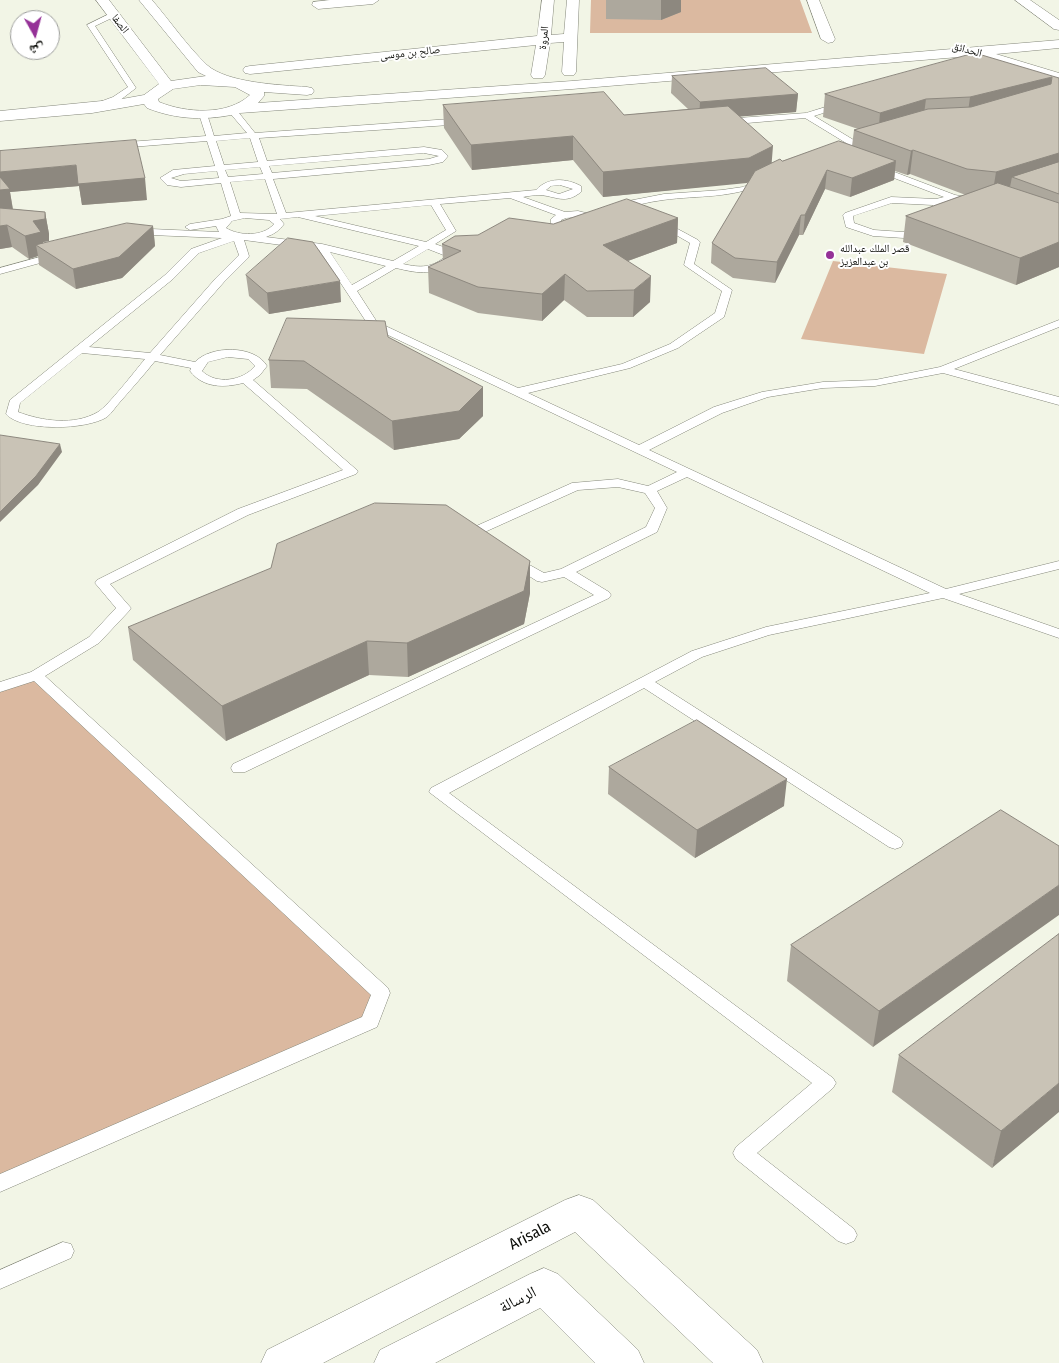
<!DOCTYPE html>
<html>
<head>
<meta charset="utf-8">
<style>
	body { margin:0 }
	#map { position:relative; width:1059px; height:1363px; overflow:hidden; background:#f2f5e6; font-family:"Fira Sans Condensed","Noto Naskh Arabic",sans-serif }
	canvas { display:block }
	.north { position:absolute; left:10px; top:10px; width:50px; height:50px; box-sizing:border-box; background:#fff; border:1px solid #9d9e9c; border-radius:50%; rotate:173deg; font-size:14px; font-weight:700; line-height:20px; text-align:center; color:#0b0c08 }
	.north::after { content:''; display:block; margin:auto; width:18px; height:22px; background:#953197; clip-path:polygon(50% 0,100% 100%,50% 72%,0 100%) }
</style>
</head>
<body>
<div id="map">
<canvas width="1059" height="1363"></canvas>
<div class="north">ش</div>
</div>
<script>
const g = document.querySelector('canvas').getContext('2d');
g.lineJoin = 'round';
function fillPath(path, color) {
  g.fillStyle = color;
  g.fill(path, 'evenodd');
}
function stroke(path, color, width, dash) {
  g.strokeStyle = color;
  g.lineWidth = width;
  g.lineCap = dash ? 'butt' : 'round';
  g.setLineDash(dash || []);
  g.stroke(path);
}
function label(font, color, halo, rows, align = 'center') {
  g.font = font + ' "Fira Sans Condensed","Noto Naskh Arabic",sans-serif';
  g.lineWidth = 4;
  g.setLineDash([]);
  g.textBaseline = 'middle';
  g.strokeStyle = halo;
  g.fillStyle = color;
  for (const [text, x, y, turn = 0] of rows) {
    g.save();
    g.translate(x, y);
    g.rotate((+turn || 0) * Math.PI / 180);
    g.textAlign = isNaN(turn) ? turn : align;
    if (halo) g.strokeText(text, 0, 0);
    g.fillText(text, 0, 0);
    g.restore();
  }
}
fillPath(new Path2D(`
	M591,0h209l12,33h-222z
	M833,261l114,13 -23,80 -123,-15z
	M36,675l345,318 -11,29 -370,161v-496z`), '#dbb9a0');
const service = new Path2D(`
	M113,12h3v4l-21,10 41,62 -17,13 -22,7 -4,-2 1,-2 19,-7 15,-10 -41,-62z
	M842,102l4,2 -1,2 -31,10 48,29v4h-6l-51,-31 -81,7 -4,-3 4,-3 82,-6z
	M229,108h6l20,25 209,-15 4,3 -4,3 -205,14 8,23 157,-14 18,3 6,6 -5,6 -14,3 -156,14 13,34 250,-23c12,-13 30,-12 45,-4v6c-16,13 -25,4 -42,3 -5,0 -11,1 -16,2l42,15 13,-1 20,5 4,8c-12,12 -39,12 -51,0v-5l5,-4 -46,-17 -70,6 16,27 -21,13 17,6 5,7 -1,2c-22,17 -35,15 -60,9l-39,23 20,31 141,66 104,-24 48,-20 45,-31 7,-22 -38,-26 6,-22 -35,-20 2,-2h6l35,19 2,2 -6,22 38,26 -8,27 -46,31 -48,20 -102,25 111,52 75,-38 48,-15 61,-10 52,-2 65,-13 119,-47v7l-105,42 105,28v8l-116,-32 -68,13 -52,2 -55,9 -46,16 -73,37 297,139 113,-28v8l-100,25 100,35v9l-116,-40 -174,37 -67,22 -47,25 246,157 2,4 -2,4 -6,2 -6,-2 -245,-159 -195,105 384,285 3,5 -3,5 -76,65 97,76 3,6 -3,6 -8,3 -8,-3 -102,-82 -3,-6 3,-6 76,-64 -383,-291 2,-4 261,-137 74,-24 164,-34 -243,-116 -30,14 10,17 -10,24 -81,40 33,20 2,3 -2,3 -364,174h-12l-2,-4 2,-4 361,-169 -30,-18 -22,5 -5,-1 -32,-20 7,-4 5,1 27,15 17,-4 85,-42 9,-19 -10,-15 -27,-6 -40,3 -100,45 2,3 -2,3h-10l-7,-6 2,-3 109,-49 46,-4 30,7 29,-14 -308,-146 -50,-76 -75,-10 5,16 -1,2 -24,24 -64,73 35,7c16,-17 60,-17 72,4l-7,9 -7,5 105,91 -2,3 -108,41 -138,69 21,24 -2,3 -30,32 -54,33 343,312 2,5 -13,34 -377,165v-18l362,-157 9,-22 -337,-314 -34,11v-10l31,-10 58,-35 27,-29 -21,-25 2,-3 141,-71 105,-39 -100,-87c-19,5 -40,5 -53,-12l1,-3 -36,-7c-11,14 -23,27 -35,41 -4,4 -8,11 -13,15 -20,13 -85,15 -101,-3l4,-14 155,-125 26,-26 31,-11 -71,-3 -5,-3 5,-3 68,3 -3,-6 -26,4 -5,-3 5,-3 32,-5 9,-3 -10,-33 -40,4 -14,-2 -7,-7 13,-8 42,-4 -8,-25 -89,7 -4,-3 1,-2 91,-7 -7,-22 4,-3 4,3 7,22 33,-3 -18,-21zM250,138l8,24 -34,3 -8,-24zM424,153l15,3 -10,3 -157,14 -3,-7zM260,167l3,7 -35,3 -3,-7zM217,171l2,7 -38,3 -10,-3 13,-4zM265,179l12,35 -37,-1 -10,-31zM560,185l13,4 -14,5 -13,-4 5,-4zM431,205l15,25 -20,12 -111,-26zM298,217l121,29 -26,15 -71,-17 -56,-7c8,-3 13,-6 18,-13l-4,-5zM578,217l13,3 1,3 -16,4 -15,-4v-3l5,-2zM245,218l24,2 5,4c-11,13 -35,12 -48,4l6,-7zM234,241l5,14 -23,23 -66,75 -61,-6 84,-68 26,-26zM428,249l18,7c-14,12 -25,12 -43,8zM330,252l56,14 -34,19zM82,353l63,6c-10,12 -37,47 -47,53 -24,14 -56,9 -80,0l2,-9zM228,357l20,2 7,7c-12,15 -39,19 -53,5l6,-9z
	M876,165l79,30 22,4 2,2 -5,3 -21,-4 -11,3 5,16 -2,2 -41,17 -31,-2 -27,-9 -3,-12 2,-2 46,-16 45,2 8,-2 -71,-27v-4zM892,203l41,2 4,13 -34,14 -29,-2 -20,-7 -1,-7z
	M762,178l3,1v4c-34,16 -65,12 -102,17 -15,2 -30,6 -45,9l-5,-3 5,-3 46,-9 58,-4 21,-3z
	M58,252l5,3 -1,2 -62,17v-6z
	M63,1242l8,2 3,7 -3,7 -71,31v-19z`);
const minor = new Path2D(`
	M96,0h13l62,81 35,-5 -8,-4 -59,-72h13c18,21 35,46 55,65 20,18 73,20 100,22l5,1 2,3 -2,3 -5,1 -43,-3v4l-6,7 314,-22 487,-41v8l-63,6 63,19v9l-75,-23 -1,-4 -411,34 -332,24c-32,8 -63,7 -93,-5l-3,-4 -52,9 -92,8v-10l122,-12 22,-4 15,-11zM201,85l34,2 15,8c-23,21 -64,18 -91,7l-1,-3 15,-10z
	M330,0h49l-6,4 -55,5 -6,-4 1,-3z
	M542,0h12l-3,35 13,-1 3,-34h12l-3,72 -2,3h-10l-2,-3 2,-30 -14,1 -5,32 -2,3h-10l-2,-3 5,-30 -286,29 -5,-1 -2,-3 2,-3 5,-1 287,-30z
	M807,0h12l16,39 -2,3 -5,1 -7,-4z
	M1015,0h15l29,20v10l-5,-1z
	M579,1195l14,5 164,150 6,13h-50l-138,-131 -252,131h-62l6,-13 298,-150z
	M544,1268l14,6 80,76 6,13h-49l-55,-55 -105,55h-61l6,-13 150,-76z`);
stroke(service, '#84877a', 1);
stroke(minor, '#84877a', 1);
fillPath(service, '#fff');
fillPath(minor, '#fff');
fillPath(new Path2D(`
	M606,0h75v12l-20,8 -55,-1z
	M672,76l126,18 -2,18 -56,4 32,47 80,-17 2,-16 4,-1 -35,-12 2,-23 234,-16v189l-43,18 -113,-43 3,-26 60,-22h-3l-53,-20 -3,1 -12,-4 -1,9 -44,17 -25,-8 -22,46h-4l-24,48 -42,-5 -22,-15 1,-20 37,-61 -146,15 -30,-37 -101,10 -28,-42 -1,-23 181,10 64,-6 -17,-16z
	M0,151l147,49 -65,5 -3,-19 -69,6 3,17 32,3 4,22v7l-6,1v1l110,-17 2,20 -33,32 -46,11 -37,-24 -1,-9 -9,3 -17,-12 -12,2z
	M678,218l-1,25 -49,18 22,41 -17,15h-46l-23,-17 -22,21 -64,-8 -49,-20 -1,-26 15,-7 -1,-16 111,-20z
	M246,275l95,27 -72,12 -20,-18z
	M388,337l95,79 -24,23 -65,11 -87,-61 -36,-1 -2,-28z
	M530,561v32l-6,31 -116,53 -39,-2 -143,66 -93,-81 -5,-33z
	M609,767l175,39 -89,52 -87,-64z
	M1001,810l-128,237 -86,-66 4,-36z
	M1059,934l-67,234 -100,-76 7,-37z`), '#ada89d');
fillPath(new Path2D(`
	M661,0h20v12l-20,8z
	M1052,77l-4,23 -81,20 3,-23z
	M798,94l-2,18 -97,8 1,-18z
	M926,99l-3,23 -45,15 2,-24z
	M573,136v24l-101,10 -1,-25z
	M773,146l-2,25 -24,12 -144,14v-25z
	M913,150l-3,24 -3,1 4,-24z
	M1059,153v23l-47,1 -3,15 -17,5 4,-25z
	M896,161l-2,19 -44,17 2,-19z
	M76,165l69,13 2,22 -65,5 -3,-19 -69,6 3,19 -13,1v-40z
	M827,170l-2,19 -22,46 2,-20z
	M45,212l4,22v7l-6,1 1,8 -8,-5 2,11 -9,3 -4,-23 8,-15z
	M801,215l-2,20 -24,48 2,-21z
	M678,218l-1,25 -74,27v-25z
	M7,225l5,22 -12,2v-23z
	M153,226l2,20 -33,32 -46,11 -3,-20z
	M1059,242v25l-43,18 4,-27z
	M565,274l-1,26 -22,21v-27z
	M651,276l-1,26 -17,15 1,-27z
	M340,281l1,21 -72,12 -2,-21z
	M483,387v29l-24,23 -65,11 -2,-29z
	M60,444l2,8 -24,33 -38,37v-10z
	M530,561v32l-6,31 -116,53 -1,-34z
	M367,641l2,34 -143,66 -4,-35z
	M787,779l-3,27 -89,52 2,-28z
	M1059,885v30l-186,132 6,-36z
	M1059,1083v29l-67,56 9,-37z`), '#8d887f');
const building = new Path2D(`
	M975,53l84,25v75l-63,19 -29,-3 -54,-19 -2,1 -57,-21 74,-21 43,-2 80,-23 1,-7 -82,20 -44,2 -46,14 -55,-19z
	M766,68l32,26 -98,8 -28,-26z
	M604,92l20,23 104,-9 45,40 -24,12 -146,14 -30,-36 -102,9 -28,-40z
	M136,140l9,38 -67,6 -2,-19 -76,7v-21z
	M839,141l57,20 -44,17 -25,-8 -22,45h-4l-24,47 -42,-4 -23,-15 43,-72 25,-12 2,2z
	M1059,162v32l-47,-17z
	M0,177l10,12 -10,1z
	M998,183l61,20v39l-39,16 -114,-42z
	M627,199l51,19 -75,27 48,31 -17,14 -47,1 -22,-17 -23,20 -64,-7 -50,-20 33,-16 -19,-7 13,-8 23,-1 31,-17 44,6z
	M0,208l45,4v7l-12,2 8,11 -16,4 -18,-11 -7,1z
	M127,223l26,3 -34,31 -46,12 -37,-24z
	M288,238l25,4 27,39 -73,12 -21,-18z
	M287,318l98,3 3,16 95,50 -24,24 -67,10 -88,-60 -35,-1z
	M0,435l60,9 -24,32 -36,36z
	M375,503l71,2 84,56 -6,30 -117,52 -40,-2 -145,65 -94,-79 143,-59 6,-24z
	M697,720l90,59 -90,51 -88,-63z
	M1001,810l58,36v39l-180,126 -88,-66z
	M1059,934v149l-58,48 -102,-76z`);
fillPath(building, '#c9c3b6');
stroke(building, '#8d887f', 1);
for (const [x, y, r, color] of [
	[830,255,5,"#953197"]
]) {
  const dot = new Path2D();
  dot.arc(x, y, r, 0, 2 * Math.PI);
  g.fillStyle = color;
  g.fill(dot);
  stroke(dot, '#fff', 2);
}
label('11px', '#0b0c08', '#fff', [
	["الصفا",120,24,52],
	["المروة",544,38,-84],
	["الحدائق",967,50,15],
	["صالح بن موسى",410,53,-6]
]);
label('11px', '#0b0c08', '#fff', [
	["قصر الملك عبدالله",840,249],
	["بن عبدالعزيز",840,262]
], 'left');
label('16px', '#0b0c08', '#fff', [
	["Arisala",530,1236,-27],
	["الرسالة",518,1300,-27]
]);
</script>
</body>
</html>
